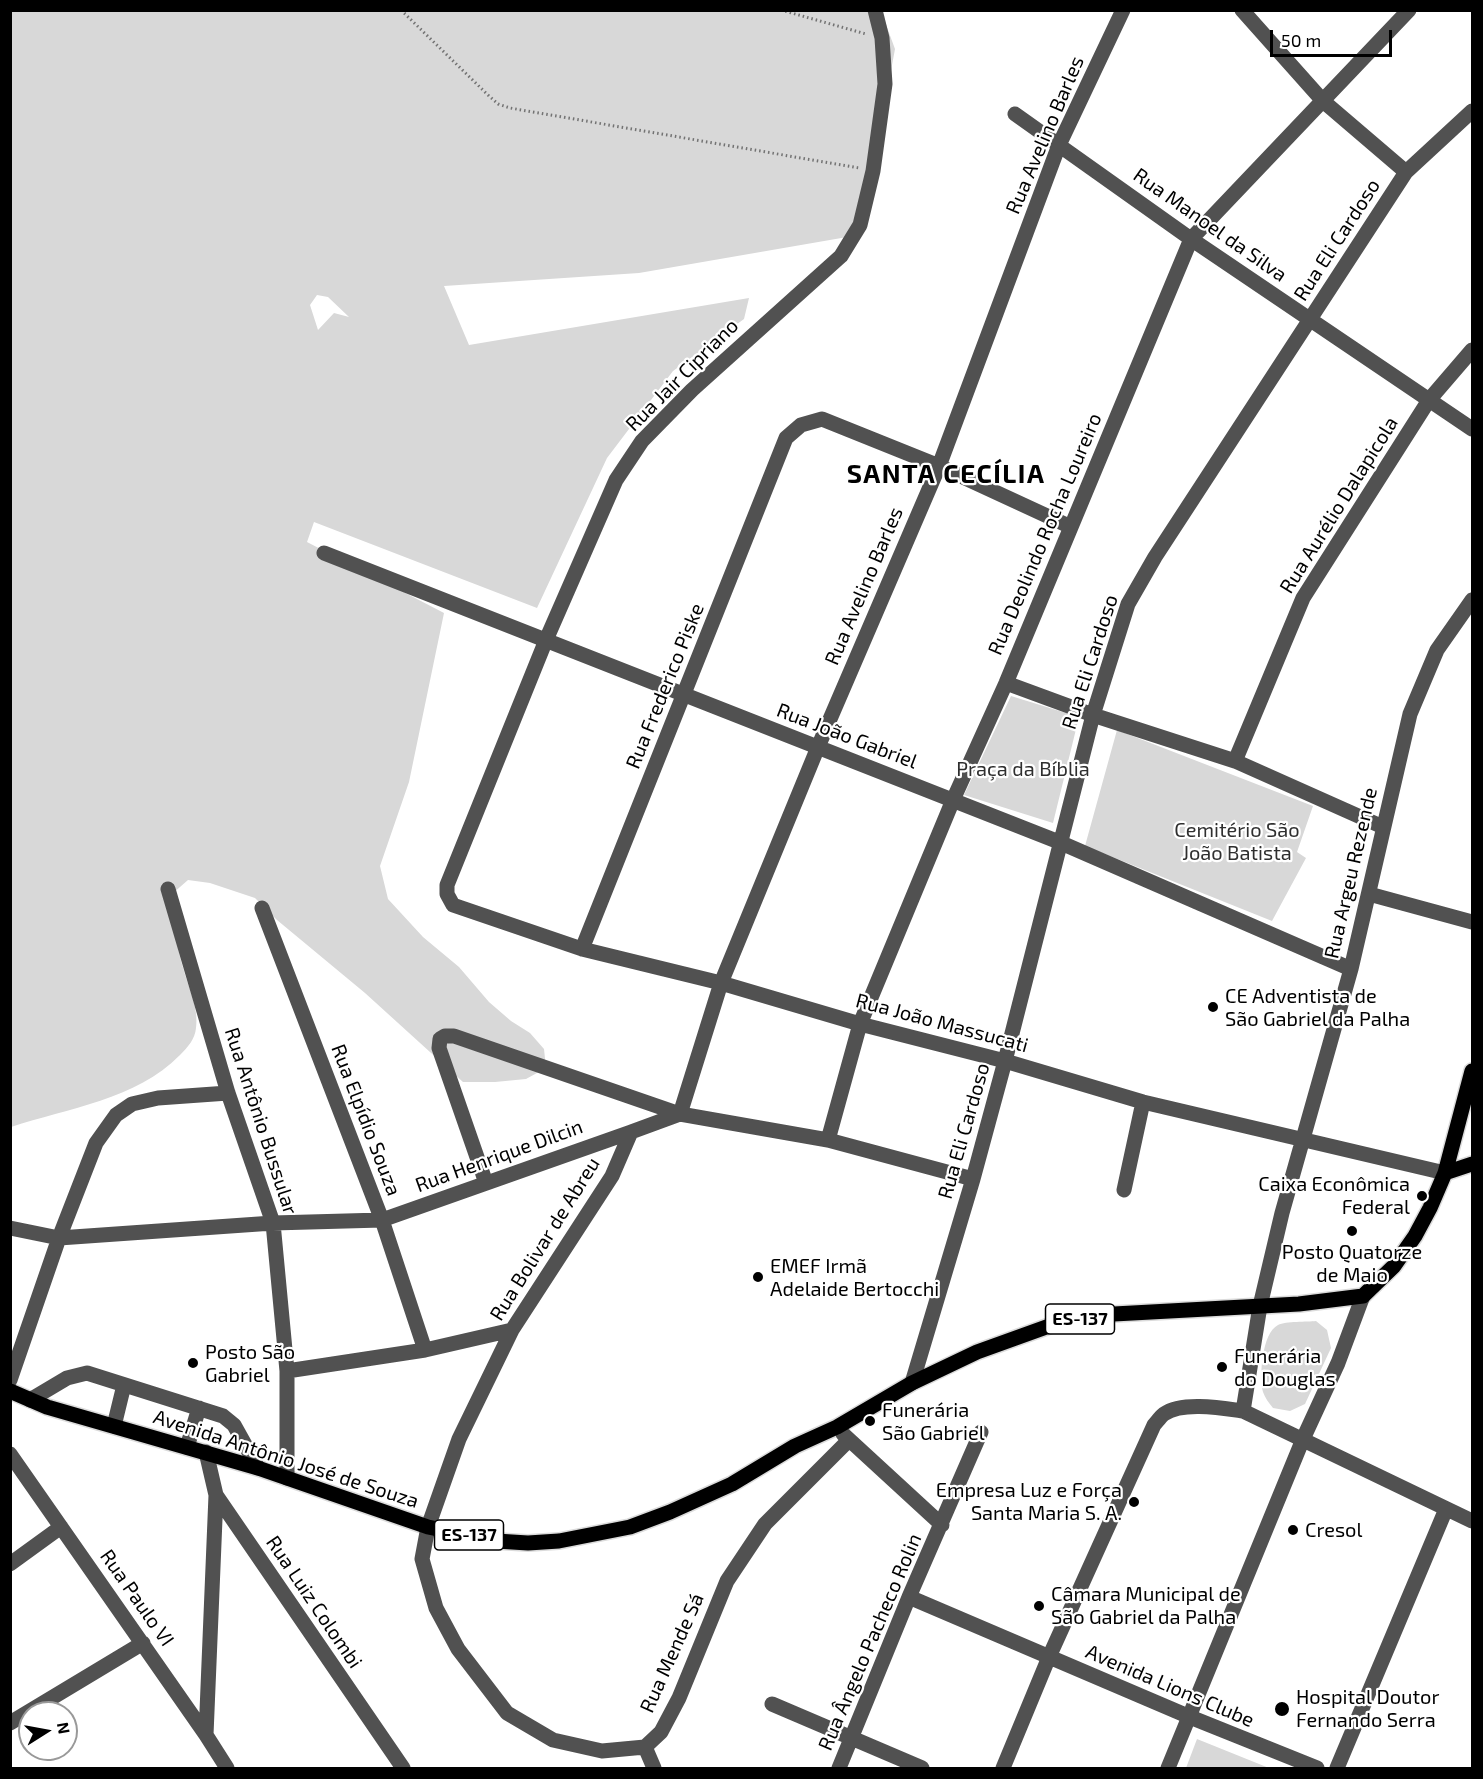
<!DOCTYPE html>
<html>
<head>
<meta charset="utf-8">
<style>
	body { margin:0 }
	#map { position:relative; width:1483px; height:1779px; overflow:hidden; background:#fff; font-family:"Exo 2",sans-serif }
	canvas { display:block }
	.frame { position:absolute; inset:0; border:12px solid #000; pointer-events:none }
	.north { position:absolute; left:18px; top:1701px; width:60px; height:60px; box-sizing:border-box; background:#fff; border:2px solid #999; border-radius:50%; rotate:79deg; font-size:16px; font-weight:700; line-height:24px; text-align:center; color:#000 }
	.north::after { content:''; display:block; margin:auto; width:21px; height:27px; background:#000; clip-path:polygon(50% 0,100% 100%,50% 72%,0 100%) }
	.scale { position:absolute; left:1270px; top:30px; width:122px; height:27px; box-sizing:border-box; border:3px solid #000; border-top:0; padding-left:8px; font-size:18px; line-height:21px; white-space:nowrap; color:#000; -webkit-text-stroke:4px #fff; paint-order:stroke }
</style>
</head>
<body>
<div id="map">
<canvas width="1483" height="1779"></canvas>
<div class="frame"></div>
<div class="north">N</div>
<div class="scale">50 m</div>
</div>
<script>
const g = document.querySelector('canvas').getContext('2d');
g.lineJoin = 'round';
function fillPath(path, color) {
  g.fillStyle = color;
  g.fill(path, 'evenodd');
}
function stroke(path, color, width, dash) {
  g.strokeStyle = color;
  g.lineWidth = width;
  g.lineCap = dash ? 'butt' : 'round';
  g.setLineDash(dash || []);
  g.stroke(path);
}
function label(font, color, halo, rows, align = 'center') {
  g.font = font + ' "Exo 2",sans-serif';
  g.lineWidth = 4.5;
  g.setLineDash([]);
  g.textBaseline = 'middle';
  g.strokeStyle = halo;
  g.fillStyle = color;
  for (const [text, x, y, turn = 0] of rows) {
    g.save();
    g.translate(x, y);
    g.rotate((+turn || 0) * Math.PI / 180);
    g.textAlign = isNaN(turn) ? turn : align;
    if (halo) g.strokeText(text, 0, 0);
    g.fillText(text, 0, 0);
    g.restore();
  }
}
fillPath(new Path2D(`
	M10,11h871l14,38 -16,86 -26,101 -214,37 -195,13 25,59 280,-47 -5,21 -71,52 -66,87 -70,150 -223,-86 -7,20 137,71 -35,169 -29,84 8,33 35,38 36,30 30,35 22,19 19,12 14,16 2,19 -20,11 -31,3h-32l-98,-89 -88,-73 -22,-22 -45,-15 -22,-3 -16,14c1,26 4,52 12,77 5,18 15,38 12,57 -1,11 -8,19 -16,27 -44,45 -112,53 -169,72zM317,295l11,2 21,20 -15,-4 -16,17 -8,-25z
	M1011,696l68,21 -26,106 -89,-28z
	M1117,730l196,76 -16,46 9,6 -34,63 -187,-75z
	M1316,1321l11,9 4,18 -26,56 -15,7 -17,-3c-4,-5 -8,-10 -10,-16 -4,-16 -1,-59 15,-67 8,-4 29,-3 38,-4z
	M1197,1739l72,29h-83z`), '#d8d8d8');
const major = new Path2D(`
	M1445,1173l27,-9
	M10,1391l37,16 211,61 170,59 68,14 32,2 31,-2 71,-14 40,-15 62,-28 63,-38 42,-19 75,-44 65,-31 86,-31 51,-7 185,-10 64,-8 31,-30 21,-30 15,-28 15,-35 27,-102`);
stroke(major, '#dbdbdb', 18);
stroke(new Path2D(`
	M401,10l88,86 9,8 12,4 349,60
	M781,10l85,24`), '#737373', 3, [1.5, 3]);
stroke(new Path2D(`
	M875,10l7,28 3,46 -12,87 -13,54 -19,31 -149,134 -50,51 -26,39 -70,160 -99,245v9l6,11 129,44 139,34 139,41 145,37 138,41 302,71
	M1242,10l81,91 83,71
	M1015,114l176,125 281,190
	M324,553l735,289 292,127
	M1472,600l-35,50 -27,64 -59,255 -69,244 -22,93 -17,105 229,110
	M1006,683l87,32 142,46 148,66
	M1235,761l68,-163 126,-198 43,-50
	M168,889l60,204 45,130 14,148v107
	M1369,894l103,28
	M262,908l120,312 43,130
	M582,949l204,-511 15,-13 21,-6 117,47 132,61
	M828,1140l32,-116 93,-224 53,-117 185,-444 218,-229
	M486,1183l-47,-135 1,-9 5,-3h9l226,78 41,-131 97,-236 121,-281 120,-321 64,-135
	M1124,1190l19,-88
	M10,1228l49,10 214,-15 109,-3 249,-88
	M287,1371l138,-21 87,-20
	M10,1380l49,-142 37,-95 20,-28 16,-11 26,-6 70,-5
	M912,1383l61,-204 32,-118 88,-346 35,-111 27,-47 251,-385 66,-61
	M30,1400l37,-22 20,-5 136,43 11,9 24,43
	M114,1426l10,-41
	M843,1434l99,91
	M849,1440l-84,84 -38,57 -48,117 -18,34 -16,15 -43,4 -49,-11 -46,-27 -49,-64 -22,-41 -14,-49 6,-32 31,-88 53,-109 100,-154 19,-44 49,-18 148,26 145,39
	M187,1447l12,-39
	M206,1452l10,43 187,273
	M10,1454l196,281 21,33
	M10,1564l51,-37
	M909,1597l281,120 127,51
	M772,1704l150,64
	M10,1723l133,-80
	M206,1735l10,-240
	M645,1747l9,21
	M839,1768l70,-171 72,-165
	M1003,1768l46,-111 105,-232c3,-3 6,-8 10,-11 18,-13 58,-6 79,-3
	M1168,1768l135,-329 35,-76 25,-67
	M1337,1768l109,-259`), '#515151', 15);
stroke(major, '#000', 15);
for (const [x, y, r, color] of [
	[1213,1007,6,"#000"],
	[1422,1196,6,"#000"],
	[1352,1231,6,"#000"],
	[758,1277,6,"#000"],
	[193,1363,6,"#000"],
	[1222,1367,6,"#000"],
	[870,1421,6,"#000"],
	[1134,1502,6,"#000"],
	[1293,1530,6,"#000"],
	[1039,1606,6,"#000"],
	[1282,1709,8,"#000"]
]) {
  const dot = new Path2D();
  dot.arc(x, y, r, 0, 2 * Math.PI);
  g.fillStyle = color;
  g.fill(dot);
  stroke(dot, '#fff', 2);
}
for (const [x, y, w] of [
	[1080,1319,69],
	[469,1535,69]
]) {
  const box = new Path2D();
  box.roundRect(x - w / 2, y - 15, w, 30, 4.5);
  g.fillStyle = '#fff';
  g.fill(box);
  stroke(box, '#000', 1.5);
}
label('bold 18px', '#000', null, [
	["ES-137",1080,1319],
	["ES-137",469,1535]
]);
label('20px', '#000', '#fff', [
	["Rua Avelino Barles",1045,135,-67],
	["Rua Manoel da Silva",1210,225,35],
	["Rua Eli Cardoso",1337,240,-57],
	["Rua Jair Cipriano",682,375,-45],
	["Rua Aurélio Dalapicola",1339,505,-58],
	["Rua Deolindo Rocha Loureiro",1045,534,-67],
	["Rua Avelino Barles",864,586,-67],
	["Rua Eli Cardoso",1090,662,-72],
	["Rua Frederico Piske",665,686,-68],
	["Rua João Gabriel",847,736,21],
	["Rua Argeu Rezende",1351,873,-77],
	["Rua João Massucati",942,1023,15],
	["Rua Elpídio Souza",366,1120,69],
	["Rua Antônio Bussular",261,1121,72],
	["Rua Eli Cardoso",964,1131,-74],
	["Rua Henrique Dilcin",499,1156,-20],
	["Rua Bolivar de Abreu",545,1239,-58],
	["Avenida Antônio José de Souza",286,1459,18],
	["Rua Paulo VI",137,1598,55],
	["Rua Luiz Colombi",314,1602,56],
	["Rua Ângelo Pacheco Rolin",870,1642,-67],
	["Rua Mende Sá",672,1653,-66],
	["Avenida Lions Clube",1170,1686,23]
]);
label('20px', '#2f2f2f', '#fff', [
	["Praça da Bíblia",1023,769],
	["Cemitério São",1237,830],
	["João Batista",1237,853]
]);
label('20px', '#000', '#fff', [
	["CE Adventista de",1225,996],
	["São Gabriel da Palha",1225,1019],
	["Caixa Econômica",1410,1184,"right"],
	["Federal",1410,1207,"right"],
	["Posto Quatorze",1352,1252,"center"],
	["de Maio",1352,1275,"center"],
	["EMEF Irmã",770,1266],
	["Adelaide Bertocchi",770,1289],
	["Posto São",205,1352],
	["Gabriel",205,1375],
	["Funerária",1234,1356],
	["do Douglas",1234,1379],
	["Funerária",882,1410],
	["São Gabriel",882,1433],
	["Empresa Luz e Força",1122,1490,"right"],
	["Santa Maria S. A.",1122,1513,"right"],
	["Cresol",1305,1530],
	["Câmara Municipal de",1051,1594],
	["São Gabriel da Palha",1051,1617],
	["Hospital Doutor",1296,1697],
	["Fernando Serra",1296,1720]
], 'left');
g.letterSpacing = '1.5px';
label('bold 26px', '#000', '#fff', [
	["SANTA CECÍLIA",946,474]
]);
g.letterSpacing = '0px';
</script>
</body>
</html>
